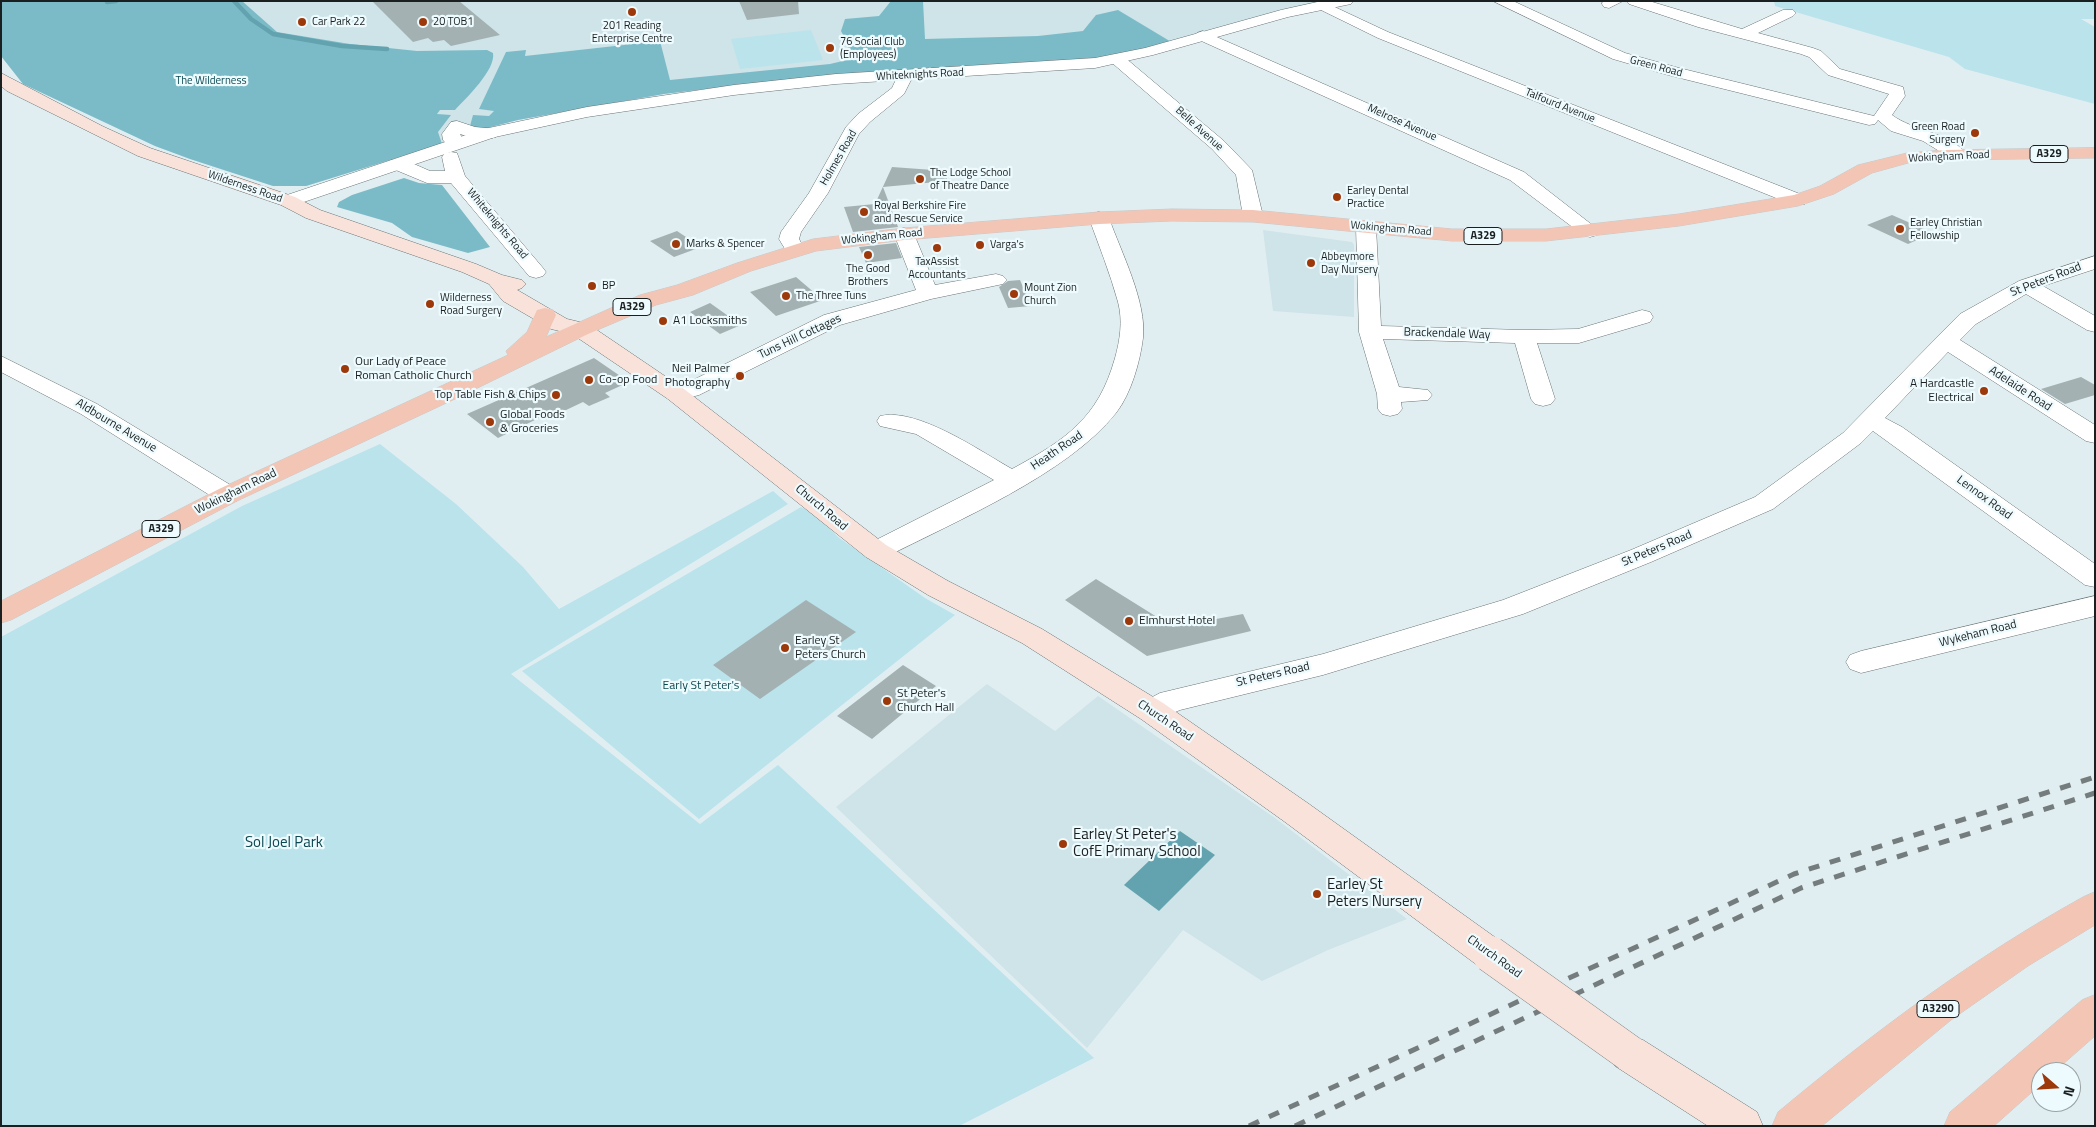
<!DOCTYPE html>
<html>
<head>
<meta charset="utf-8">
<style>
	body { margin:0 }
	#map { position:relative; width:2096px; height:1127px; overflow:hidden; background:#e1eef1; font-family:"Titillium Web",sans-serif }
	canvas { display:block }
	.frame { position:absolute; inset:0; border:2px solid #1a1f20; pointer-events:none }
	.north { position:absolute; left:2031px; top:1062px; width:50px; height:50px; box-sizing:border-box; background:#eefbfe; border:1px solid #99a3a5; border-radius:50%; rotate:109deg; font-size:14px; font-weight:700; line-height:20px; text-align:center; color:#1a1f20 }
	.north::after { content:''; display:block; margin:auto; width:18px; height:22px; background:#9d380b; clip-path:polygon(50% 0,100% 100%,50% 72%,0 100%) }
</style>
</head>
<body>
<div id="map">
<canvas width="2096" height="1127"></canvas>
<div class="frame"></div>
<div class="north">N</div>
</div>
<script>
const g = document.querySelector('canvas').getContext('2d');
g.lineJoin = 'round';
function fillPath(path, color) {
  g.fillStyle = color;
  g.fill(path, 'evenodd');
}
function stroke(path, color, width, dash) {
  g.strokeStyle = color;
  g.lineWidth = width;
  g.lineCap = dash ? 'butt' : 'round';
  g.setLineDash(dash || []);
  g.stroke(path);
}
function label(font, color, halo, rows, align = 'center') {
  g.font = font + ' "Titillium Web",sans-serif';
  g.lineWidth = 4.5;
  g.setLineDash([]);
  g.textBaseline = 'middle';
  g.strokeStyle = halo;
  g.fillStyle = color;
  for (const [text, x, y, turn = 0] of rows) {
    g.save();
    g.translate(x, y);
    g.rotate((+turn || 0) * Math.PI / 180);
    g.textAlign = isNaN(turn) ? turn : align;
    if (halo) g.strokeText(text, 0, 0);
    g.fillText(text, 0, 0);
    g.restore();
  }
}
fillPath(new Path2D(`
	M1,1h1334l-170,44 -375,34 -126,15 -146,26 -35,9 -41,15 -136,42h-33l-83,-27 -35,-13 -132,-62 -22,-28z
	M1263,230l89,12 2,3v72l-81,-6z
	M987,684l68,47 43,-35 177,122 132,101 -79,31 -66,31 -79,-51 -96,118 -251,-241z`), '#cee4e8');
fillPath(new Path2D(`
	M1774,1h321v18h-14l14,8v77l-130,-35 -16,-12 -174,-51z
	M811,30l12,30 -83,9 -9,-30z
	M380,444l76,60 67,63 36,42 214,-118 15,13 -277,170 189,150 78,-59 316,293 -135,68h-958v-489l241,-131z
	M801,507l17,9 20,21 87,61 30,17 -256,204 -177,-148z`), '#bbe3eb');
fillPath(new Path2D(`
	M1,1h241l35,31 73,12 67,7 70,-1 6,3c3,17 -27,45 -38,57h-15l-3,4 14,1 -13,17 4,12 -136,42h-33l-83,-27 -35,-13 -132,-62 -22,-28z
	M891,1h32l2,38 113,-3 45,-5 13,-16 22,-5 55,33 -96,19 -287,17 -126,15 -146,26 -35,9 -13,-3 3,-11 16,1 5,-5 -15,-2 27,-57 20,-2 -1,6 135,-15 10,39 160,-16 17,-4 1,-16 -7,-13 4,-12 34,-3z
	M404,178l15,5 23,2 48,62 -22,6 -56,-16 -20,-14 -55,-16 2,-5 13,-7z`), '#7bbbc8');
fillPath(new Path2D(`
	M1180,831l35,24 -56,56 -35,-26z`), '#63a3af');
stroke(new Path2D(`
	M234,1l17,18 22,15 69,12 45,3
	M107,2l9,-1`), '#63a3af', 4.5);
fillPath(new Path2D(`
	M372,1h87l41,34 -49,11 -7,-6 -11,2 -5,-4 -15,4z
	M739,1h59l1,13 -52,6z
	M892,167l55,4v10l-64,6 15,40 -45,5 -9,-25 31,-3z
	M1892,215l41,18 -25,11 -41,-19z
	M677,231l24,16 -27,10 -24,-16z
	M896,243l6,15 -36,5 -7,-16z
	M796,277l27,23 -47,16 -26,-24z
	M1020,280l11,26 -23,2 -9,-21 9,-6z
	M710,303l31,22 -21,9 -30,-22z
	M594,358l35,24 -24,11 5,4 -21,9 -6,-4 -38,18 -4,-3 -43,21 -31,-24z
	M2081,377l14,8v10l-30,9 -24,-15z
	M1096,579l77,48 70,-13 8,17 -104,25 -82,-56z
	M806,600l50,32 -96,67 -47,-34z
	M903,665l33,21 -64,53 -35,-23z`), '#a4b1b3');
const minor = new Path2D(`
	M1493,1h20l112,52 54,15 195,48 15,-22 -61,-19 -19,-18 -8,-3 -103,-27 -69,-23 -2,-3h22l93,28 41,-19h10l3,3 -3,3 -35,17 55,15 8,3 19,18 63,18 2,9 -13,19c21,16 60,18 75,40l-3,4h-12l-29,-18 -32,-10 -13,-11 -3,4 -6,1 -201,-50 -55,-16z
	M1603,1h20l-14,7 -5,-1 -2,-3z
	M1324,2l64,30 417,164 3,4 -3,4h-14l-413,-166 -59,-29 -2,-3z
	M1203,31l321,141 76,59 -3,4 -7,2 -7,-2 -73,-55 -313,-141 -2,-3 2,-3z
	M1117,54l6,2 101,85 28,29 11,46 -3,4h-14l-3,-4 -7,-41 -24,-26 -101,-87 -2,-3z
	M905,71l6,2 2,3 -9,18 -34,28 -11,12 -31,59 -27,39 -2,7 6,11 -3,4 -7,2 -7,-2 -9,-15 2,-7 28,-39 37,-66 12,-13 34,-26 7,-15z
	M457,121l18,6 21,2 3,4 -3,4c-11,3 -25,1 -36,-3l5,10 -3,4h-12l-7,-8 -1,-6 9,-12z
	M451,152l6,1 8,23 78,92 3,4 -3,4 -7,2 -7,-2 -78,-93h-24l-36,-15 -2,-4 2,-4h14l25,11h15l-3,-14 3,-4z
	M1099,212l7,2 3,4c12,34 38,84 34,120 -3,24 -12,56 -27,75 -48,61 -160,108 -230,144l-10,3 -10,-3 -4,-6 4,-6 128,-65 -78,-46 -36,-8 -3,-5 3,-5c37,-9 100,35 132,53 53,-29 86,-50 103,-111 5,-18 8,-37 3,-56 -8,-29 -19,-56 -29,-84l3,-4z
	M1366,221l7,2 3,4 5,99 143,4 54,-1 64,-19 8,2 3,5 -3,5 -71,21h-42l18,56 -4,5 -8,2 -8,-2 -4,-5 -16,-56 -132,-4 16,48 29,3 4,5 -4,5 -27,2 1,7 -4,5 -8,2 -8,-2 -4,-5 -1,-15 -18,-62 -3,-105 3,-4z
	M904,228l7,2 3,4 21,51 61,-11 7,2 4,4 -4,4 -72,15 -91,26 -141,70 -23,6 -8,-2 -4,-5 4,-5 15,-4 141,-70 92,-25 -22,-56 3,-4z
	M2095,256v13l-52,17 52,30v16l-8,-2 -61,-36 -50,30 -16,16 135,85v18l-9,-2 -138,-89 -63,66 17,9 193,137v23l-10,-2 -212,-154 -12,12 -88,66 -122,53 -128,52 -200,61 -143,35 -28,12 -11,-3 -4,-8 4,-8 19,-10 163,-39 180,-54 128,-50 124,-53 88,-64 117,-119 59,-33z
	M1,356l96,48 140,85 4,6 -4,6 -9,2 -9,-2 -138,-87 -80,-42z
	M2095,596v20l-234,57 -11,-4 -4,-7 4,-7 11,-4z`);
const tertiary = new Path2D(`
	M1322,1h31l-2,3 -63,13 -135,38 -58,13 -259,16 -102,11 -147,22 -92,20 -200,68h-14l-3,-4 3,-4 203,-68 103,-22 147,-22 102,-11 259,-16 50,-10 136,-38z`);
const secondary = new Path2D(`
	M1,73l101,53 48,22 145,49 25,13 156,54 26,11 20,5 4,4 -4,4 -5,2 2,1 48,28 21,5 96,65 202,156 62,36 94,48 121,74 146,101 194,139 5,11 -5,11 -13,5 -13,-5 -192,-143 -144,-103 -119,-76 -94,-48 -62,-38 -198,-158 -96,-65 -21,-5 -48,-28 -14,-17 -27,-12 -156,-54 -25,-13 -143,-49 -131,-65 -6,-5z
	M1629,1035l14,5 114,72 6,14h-55l-93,-60 -5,-13 5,-13z`);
const primary = new Path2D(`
	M2095,148v10l-151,2 -36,3 -36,10 -38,21 -36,12 -119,20 -133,15h-94l-199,-19 -81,-1 -73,3 -195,16 -88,11 -65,20 -58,24 -37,10 -68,29 -131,64 -220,103 -226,119 -10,3v-22l218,-112 289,-134 -2,-4 21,-19 10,-22 8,-2 8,2 3,5 -10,22 94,-42 37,-10 60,-22 76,-24 91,-11 195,-16 73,-3 81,1 199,19h94l133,-15 115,-19 26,-9 38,-21 49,-12 37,-3z
	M2095,892v33l-67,41 -77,54 -129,106h-50l6,-14c96,-80 195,-154 305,-215z
	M2095,995v41l-41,36h-13v12l-47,42h-50l6,-14 132,-112z`);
stroke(minor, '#697476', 1);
stroke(tertiary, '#697476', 1);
stroke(secondary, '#697476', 1);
stroke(primary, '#c8c9c9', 1);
fillPath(minor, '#fff');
fillPath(tertiary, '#fff');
fillPath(secondary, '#f9e2da');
fillPath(primary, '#f2c5b5');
stroke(new Path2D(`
	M1249,1126l545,-252 301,-97
	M1295,1126l506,-238 294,-95`), '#747c7e', 5, [11, 11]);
const secondaryBridge = new Path2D(`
	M1490,954l139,99`);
stroke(secondaryBridge, '#697476', 37, []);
stroke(secondaryBridge, '#f9e2da', 36);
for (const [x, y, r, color] of [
	[632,12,5,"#9d380b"],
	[302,22,5,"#9d380b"],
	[423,22,5,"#9d380b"],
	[830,48,5,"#9d380b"],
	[1975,133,5,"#9d380b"],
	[920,179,5,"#9d380b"],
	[1337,197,5,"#9d380b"],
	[864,212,5,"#9d380b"],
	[1900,229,5,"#9d380b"],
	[676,244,5,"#9d380b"],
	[980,245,5,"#9d380b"],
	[937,248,5,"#9d380b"],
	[868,255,5,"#9d380b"],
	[1311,263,5,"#9d380b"],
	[592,286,5,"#9d380b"],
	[1014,294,5,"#9d380b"],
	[786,296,5,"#9d380b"],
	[430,304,5,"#9d380b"],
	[663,321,5,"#9d380b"],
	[345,369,5,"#9d380b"],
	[740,376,5,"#9d380b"],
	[589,380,5,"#9d380b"],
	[1984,391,5,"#9d380b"],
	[556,395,5,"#9d380b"],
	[490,422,5,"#9d380b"],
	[1129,621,5,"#9d380b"],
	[785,648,5,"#9d380b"],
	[887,701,5,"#9d380b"],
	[1063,844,5,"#9d380b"],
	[1317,894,5,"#9d380b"]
]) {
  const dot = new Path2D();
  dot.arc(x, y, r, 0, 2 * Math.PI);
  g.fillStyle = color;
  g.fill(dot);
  stroke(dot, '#eefbfe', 2);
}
label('11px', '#1a1f20', '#eefbfe', [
	["Car Park 22",312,22],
	["20 TOB1",433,22],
	["201 Reading",632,26,"center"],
	["Enterprise Centre",632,39,"center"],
	["76 Social Club",840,42],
	["(Employees)",840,55],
	["Green Road",1965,127,"right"],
	["Surgery",1965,140,"right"],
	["The Lodge School",930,173],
	["of Theatre Dance",930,186],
	["Earley Dental",1347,191],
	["Practice",1347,204],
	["Royal Berkshire Fire",874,206],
	["and Rescue Service",874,219],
	["Earley Christian",1910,223],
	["Fellowship",1910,236],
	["Marks & Spencer",686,244],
	["Varga's",990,245],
	["Abbeymore",1321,257],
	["Day Nursery",1321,270],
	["TaxAssist",937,262,"center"],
	["Accountants",937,275,"center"],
	["The Good",868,269,"center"],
	["Brothers",868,282,"center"],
	["BP",602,286],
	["Mount Zion",1024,288],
	["Church",1024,301],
	["The Three Tuns",796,296],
	["Wilderness",440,298],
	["Road Surgery",440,311]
], 'left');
label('11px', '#1a1f20', '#eefbfe', [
	["Green Road",1656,67,15],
	["Whiteknights Road",920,75,-3],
	["Talfourd Avenue",1560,106,22],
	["Melrose Avenue",1402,123,24],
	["Belle Avenue",1199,129,42],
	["Wokingham Road",1949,157,-3],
	["Holmes Road",839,158,-60],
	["Wilderness Road",245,187,19],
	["Whiteknights Road",497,224,50],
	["Wokingham Road",1391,229,5],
	["Wokingham Road",882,237,-6]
]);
label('11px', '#0c4851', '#eefbfe', [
	["The Wilderness",211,81]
]);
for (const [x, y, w] of [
	[2049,154,38],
	[1483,236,38],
	[632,307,38],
	[161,529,38],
	[1938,1009,42]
]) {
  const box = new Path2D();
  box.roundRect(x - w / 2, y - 8.5, w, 17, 4);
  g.fillStyle = '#eefbfe';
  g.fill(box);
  stroke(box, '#1a1f20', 1);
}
label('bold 11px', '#1a1f20', null, [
	["A329",2049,154],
	["A329",1483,236],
	["A329",632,307],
	["A329",161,529],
	["A3290",1938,1009]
]);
label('12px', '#1a1f20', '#eefbfe', [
	["St Peters Road",2046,280,-21],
	["Brackendale Way",1447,334,2],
	["Tuns Hill Cottages",800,337,-25],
	["Adelaide Road",2020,389,33],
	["Aldbourne Avenue",116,426,31],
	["Heath Road",1057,451,-34],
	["Wokingham Road",236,492,-26],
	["Lennox Road",1984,498,36],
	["Church Road",821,508,40],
	["St Peters Road",1657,549,-23],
	["Wykeham Road",1978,634,-14],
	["St Peters Road",1273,675,-13],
	["Church Road",1165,721,34],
	["Church Road",1494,957,36]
]);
label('12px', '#1a1f20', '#eefbfe', [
	["A1 Locksmiths",673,321],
	["Our Lady of Peace",355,362],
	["Roman Catholic Church",355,376],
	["Neil Palmer",730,369,"right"],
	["Photography",730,383,"right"],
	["Co-op Food",599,380],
	["A Hardcastle",1974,384,"right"],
	["Electrical",1974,398,"right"],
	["Top Table Fish & Chips",546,395,"right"],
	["Global Foods",500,415],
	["& Groceries",500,429],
	["Elmhurst Hotel",1139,621],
	["Earley St",795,641],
	["Peters Church",795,655],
	["St Peter's",897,694],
	["Church Hall",897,708]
], 'left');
label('12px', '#0c4851', '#eefbfe', [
	["Early St Peter's",701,686]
]);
label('15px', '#1a1f20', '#eefbfe', [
	["Earley St Peter's",1073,835],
	["CofE Primary School",1073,852],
	["Earley St",1327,885],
	["Peters Nursery",1327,902]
], 'left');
label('15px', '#0c4851', '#eefbfe', [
	["Sol Joel Park",284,843]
]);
</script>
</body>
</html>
